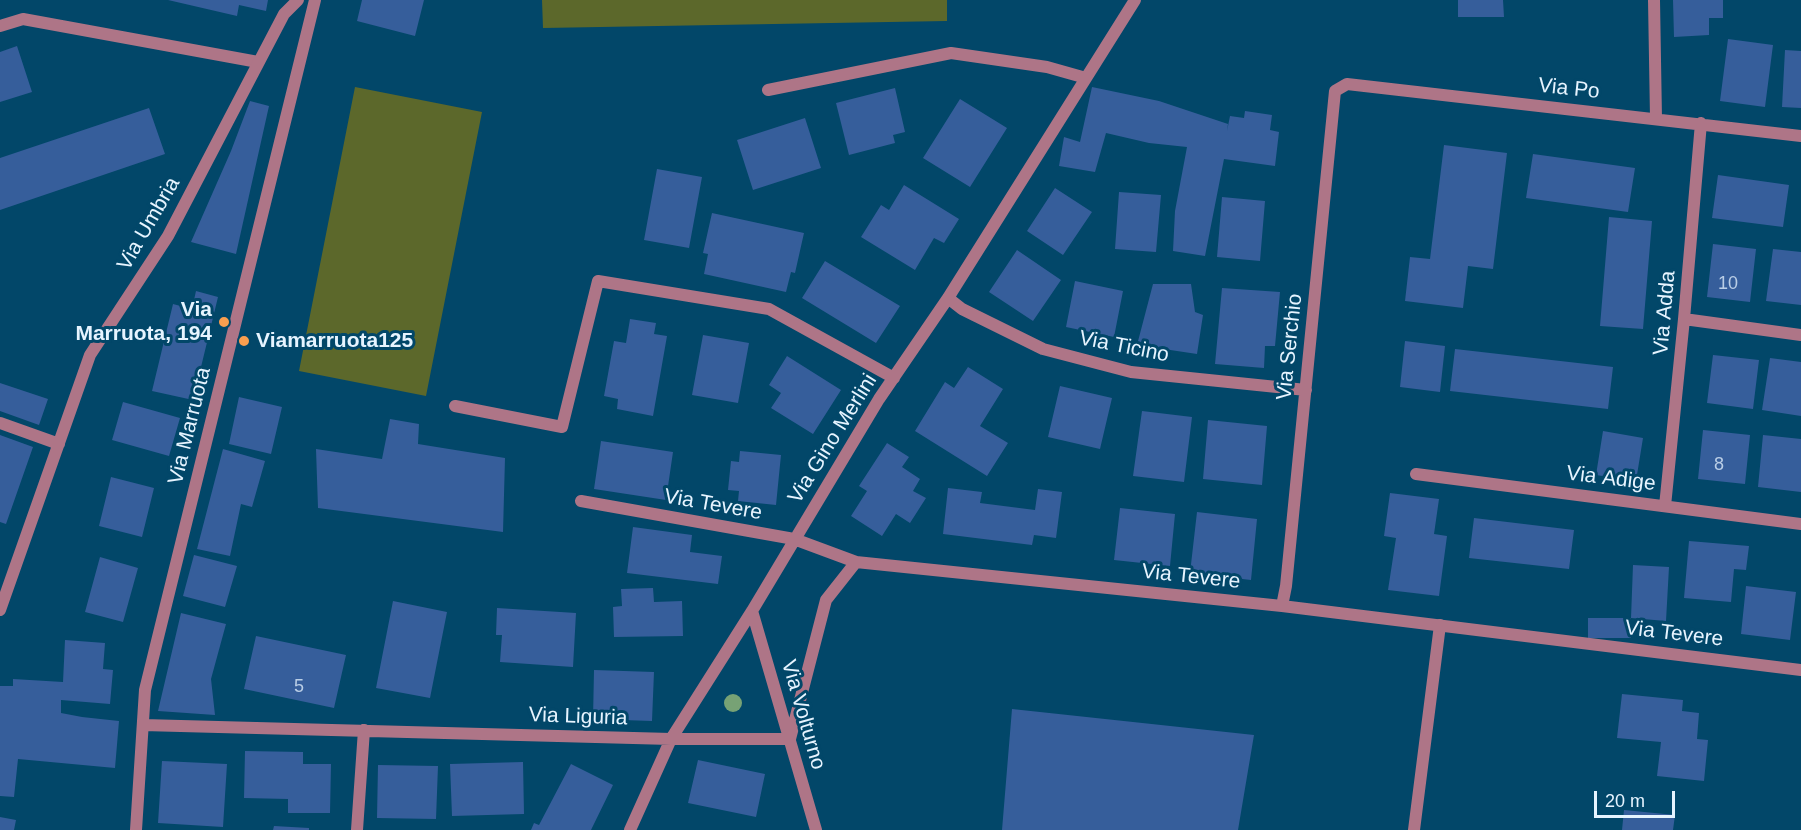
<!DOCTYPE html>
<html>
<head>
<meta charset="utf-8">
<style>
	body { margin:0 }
	#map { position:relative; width:1801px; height:830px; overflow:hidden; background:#024769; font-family:Arial,sans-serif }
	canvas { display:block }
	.scale { position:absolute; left:1594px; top:791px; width:81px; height:27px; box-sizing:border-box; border:3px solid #e6f4ff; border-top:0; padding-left:8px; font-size:18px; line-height:21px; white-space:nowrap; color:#e6f4ff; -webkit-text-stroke:4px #024769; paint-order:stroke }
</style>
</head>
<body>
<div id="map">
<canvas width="1801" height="830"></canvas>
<div class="scale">20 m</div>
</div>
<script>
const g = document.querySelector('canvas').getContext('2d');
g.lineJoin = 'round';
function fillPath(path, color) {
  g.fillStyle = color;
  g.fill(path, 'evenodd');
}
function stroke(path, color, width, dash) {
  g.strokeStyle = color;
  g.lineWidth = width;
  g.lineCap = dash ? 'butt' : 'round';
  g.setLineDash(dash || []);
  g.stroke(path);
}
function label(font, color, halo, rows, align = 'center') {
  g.font = font + ' Arial,sans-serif';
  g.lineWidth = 6;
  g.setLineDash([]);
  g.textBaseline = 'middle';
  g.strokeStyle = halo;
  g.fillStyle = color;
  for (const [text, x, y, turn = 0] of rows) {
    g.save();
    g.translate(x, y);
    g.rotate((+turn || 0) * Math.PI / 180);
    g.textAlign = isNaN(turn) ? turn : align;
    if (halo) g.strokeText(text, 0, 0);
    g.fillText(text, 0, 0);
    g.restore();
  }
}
fillPath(new Path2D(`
	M542,0h405v21l-404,7z
	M355,87l127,25 -56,284 -127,-25z`), '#5c682b');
fillPath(new Path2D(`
	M168,0h100l-2,11 -27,-6 -2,11z
	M362,0h62l-9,36 -58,-15z
	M1458,0h45l1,17h-46z
	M1673,0h50v18h-14v17l-35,2z
	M1728,39l45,6 -8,62 -45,-6z
	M17,46l15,46 -32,10v-50z
	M1785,50l16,1v57l-19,-1z
	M1092,87l67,14 69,23 -1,7 3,-15 14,2 1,-7 27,4 -2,15 9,2 -4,34 -51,-7 -19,97 -32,-5 2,-40 12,-64 -38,-4 -43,-10 -11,39 -36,-6 5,-29 16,5z
	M895,88l10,44 -12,3 2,8 -46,12 -13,-52z
	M960,99l47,29 -37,59 -47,-29z
	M250,101l19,5 -33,148 -45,-12 40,-91z
	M149,108l16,46 -165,56v-52z
	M805,118l16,50 -68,22 -16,-50z
	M1444,145l63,8 -14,116 -25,-3 -5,42 -58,-7 5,-44 20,2z
	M1533,154l102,14 -7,44 -102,-14z
	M657,169l45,8 -13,71 -45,-8z
	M1718,175l71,10 -6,42 -71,-9z
	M904,185l55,34 -15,24 -10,-5 -19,32 -54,-33 20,-32 8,5z
	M1055,188l37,24 -29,43 -36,-24z
	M1119,192l42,3 -5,57 -41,-3z
	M1222,197l43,4 -5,60 -43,-4z
	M712,213l92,20 -9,40 -4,-1 -5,20 -82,-18 4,-20 -5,-1z
	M1609,217l43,4 -9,108 -43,-3z
	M1713,244l43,5 -6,53 -43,-5z
	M1773,249l28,3v53l-35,-4z
	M1017,250l44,30 -28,41 -44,-29z
	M825,261l75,45 -24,37 -74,-45z
	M1075,281l48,10 -9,46 -48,-10z
	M1153,284h38l4,28 8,3 -6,39 -60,-9z
	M1222,288l58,4 -5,54h-10l-1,22 -49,-4z
	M196,291l22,6 -25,103 -41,-9 21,-87 19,5z
	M630,319l26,4 -2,11 13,2 -14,80 -36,-7 1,-10 -14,-3 10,-55 12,2z
	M703,335l46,8 -11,60 -46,-8z
	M1405,341l40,5 -5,46 -40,-5z
	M1455,349l158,18 -5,42 -158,-18z
	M1713,355l46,5 -6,49 -46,-6z
	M787,356l54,34 -28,44 -42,-26 10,-15 -12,-8z
	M1770,358l31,4v54l-39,-6z
	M968,367l35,22 -23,37 28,17 -21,33 -72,-45 30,-49 9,6z
	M0,383l48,16 -9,26 -39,-14z
	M1060,386l52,12 -12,51 -52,-12z
	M239,397l43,10 -11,47 -42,-10z
	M123,402l57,16 -11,38 -57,-16z
	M1142,411l50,6 -8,65 -51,-6z
	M390,419l29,5 -1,20 87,14 -2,74 -185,-24 -2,-59 66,10z
	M1208,420l59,6 -5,59 -59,-6z
	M1703,430l47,5 -5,49 -47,-5z
	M1603,431l40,7 -7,43 -40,-6z
	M0,435l33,12 -27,77 -6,-2z
	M1763,435l38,4v53l-43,-5z
	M601,441l72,11 -7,48 -72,-11z
	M887,443l22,14 -7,10 18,12 -7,12 13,7 -16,25 -14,-9 -14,22 -31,-20 16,-25 -8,-5z
	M223,449l42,12 -13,46 -11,-3 -11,52 -33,-7z
	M740,451l41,4 -5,50 -38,-4 1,-10 -11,-1 3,-29 8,1z
	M111,477l43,11 -12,49 -43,-11z
	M948,488l34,4 -2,11 55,7 3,-21 24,3 -6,46 -22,-3 -2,10 -89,-11z
	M1390,493l49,6 -5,35 13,2 -8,60 -51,-6 8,-52 -12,-2z
	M1120,508l55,6 -5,52 -56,-6z
	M1197,512l60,7 -6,61 -61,-7z
	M1474,518l100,12 -5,39 -100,-11z
	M633,527l59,8 -2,17 32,4 -4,28 -91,-11z
	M1689,541l60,5 -3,24 -12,-1 -3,33 -47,-4z
	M194,555l43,11 -12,41 -42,-11z
	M100,557l38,11 -15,54 -38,-10z
	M1633,565l36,2 -3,54 -35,-3z
	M1746,586l50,6 -6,48 -49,-6z
	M653,588l1,14 28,-1 1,35 -69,1 -1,-30 9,-1 -1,-17z
	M393,601l54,11 -17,86 -54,-10z
	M497,608l79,5 -3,54 -73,-5 2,-27h-6z
	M181,613l45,11 -15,55 4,36 -57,-4z
	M1588,618h43v20h-43z
	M256,636l90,19 -12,53 -90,-19z
	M65,640l40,3 -2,26 10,1 -3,34 -49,-4v13l21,4 37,4 -4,47 -97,-9 -4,38 -14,-1v-110h13v-7l50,3z
	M594,670l60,2 -2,49 -59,-2z
	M1622,694l61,6 -1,11 17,2 -2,26 11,1 -4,41 -47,-5 4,-34 -44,-4z
	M1012,709l242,26 -16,95h-236z
	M245,751l58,1v12h28l-1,49h-42v-14l-44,-1z
	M698,760l67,14 -9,43 -68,-14z
	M162,761l65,3 -4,63 -65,-4z
	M523,762l1,52 -72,2 -2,-52z
	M571,764l42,21 -22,45h-60l3,-7 5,2z
	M378,765l60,1 -2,53 -59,-1z
	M1624,810l51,5 -2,15h-51z
	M0,817l16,3 -2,10h-14z
	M274,826l35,2v2h-36z`), '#365e9b');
stroke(new Path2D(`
	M0,26l23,-7 235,43
	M1414,830l26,-205`), '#ae7587', 12);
stroke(new Path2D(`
	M1654,0l2,118
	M768,90l183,-37 96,14 39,11
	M948,298l14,11 81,40 88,23 175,18
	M1684,319l117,16
	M455,406l107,21 36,-146 171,28 125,69
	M0,423l59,21
	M1416,474l385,50
	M581,501l213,38 62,23 426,44 519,64
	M1665,506l19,-187 17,-196
	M1282,606l4,-20 49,-495 12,-7 454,52
	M0,610l90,-255 78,-119 116,-222 14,-14
	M752,611l64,219
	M143,725l528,14h119l36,-139 30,-38
	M136,830l9,-140 170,-690
	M357,830l7,-100
	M630,830l41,-91 81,-128 127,-212 69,-101 187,-298`), '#ae7587', 12);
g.fillStyle = '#77a275';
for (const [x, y] of [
	[733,703]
]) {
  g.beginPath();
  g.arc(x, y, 9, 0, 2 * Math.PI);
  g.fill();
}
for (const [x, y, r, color] of [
	[224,322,6,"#fa9f4f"],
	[244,341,6,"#fa9f4f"]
]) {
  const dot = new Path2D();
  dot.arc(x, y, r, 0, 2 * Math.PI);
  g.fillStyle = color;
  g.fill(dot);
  stroke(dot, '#024769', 2);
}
label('18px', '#bacee6', null, [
	["10",1728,284],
	["8",1719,465],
	["5",299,687]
]);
label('21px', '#e6f4ff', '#024769', [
	["Via Po",1569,89,6],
	["Via Umbria",149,224,-60],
	["Via Adda",1665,313,-85],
	["Via Ticino",1124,347,11],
	["Via Serchio",1290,347,-84],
	["Via Marruota",190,426,-76],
	["Via Gino Merlini",833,439,-58],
	["Via Adige",1611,479,7],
	["Via Tevere",713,505,10],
	["Via Tevere",1191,577,6],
	["Via Tevere",1674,634,7],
	["Via Volturno",803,715,74],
	["Via Liguria",578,717,2]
]);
label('bold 21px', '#e6f4ff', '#024769', [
	["Via",212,310],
	["Marruota, 194",212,334],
	["Viamarruota125",256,341,"left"]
], 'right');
</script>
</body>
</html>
